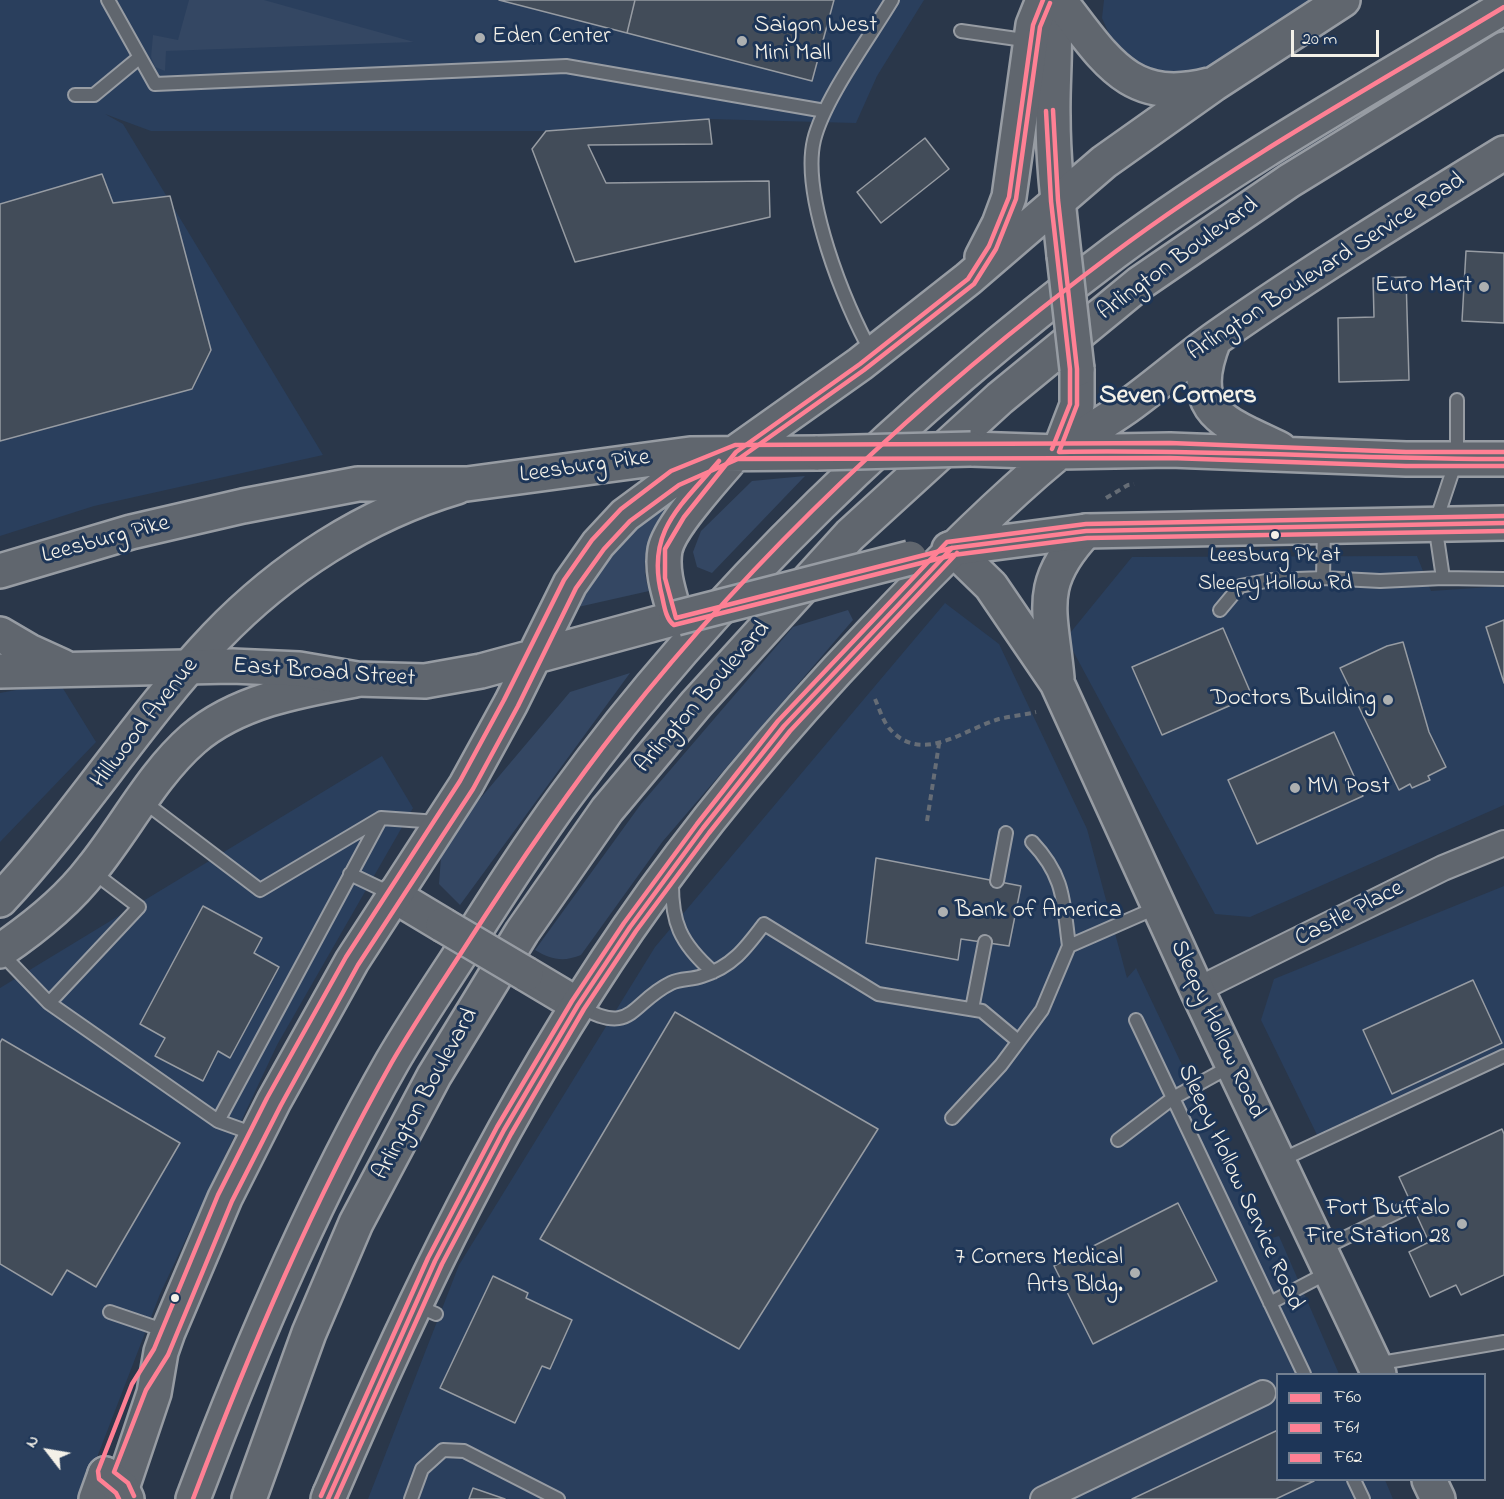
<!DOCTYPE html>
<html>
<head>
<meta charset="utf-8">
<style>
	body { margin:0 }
	#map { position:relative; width:1504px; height:1499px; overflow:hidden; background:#2a374a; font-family:"Indie Flower",sans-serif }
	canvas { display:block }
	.legend { position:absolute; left:1276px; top:1373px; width:210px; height:108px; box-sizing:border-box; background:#1d3557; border:2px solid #738091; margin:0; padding:8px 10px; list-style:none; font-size:18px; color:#f4f1e8 }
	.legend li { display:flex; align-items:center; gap:12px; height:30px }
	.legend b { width:30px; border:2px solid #738091 }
	.north { position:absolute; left:18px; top:1421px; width:60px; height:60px; -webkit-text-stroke:4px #1d3557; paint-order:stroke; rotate:301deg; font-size:16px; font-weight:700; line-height:24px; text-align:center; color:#f4f1e8 }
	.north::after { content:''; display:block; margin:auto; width:21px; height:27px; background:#f4f1e8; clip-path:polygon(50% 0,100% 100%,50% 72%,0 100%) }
	.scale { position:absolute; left:1291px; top:30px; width:88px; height:27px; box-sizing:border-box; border:3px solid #f4f1e8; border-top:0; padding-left:8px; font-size:18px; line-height:21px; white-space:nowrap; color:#f4f1e8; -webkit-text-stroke:4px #1d3557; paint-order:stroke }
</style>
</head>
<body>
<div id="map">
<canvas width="1504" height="1499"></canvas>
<ul class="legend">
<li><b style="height:8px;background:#ff8094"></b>F60</li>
<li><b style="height:8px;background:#ff8094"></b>F61</li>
<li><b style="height:8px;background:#ff8094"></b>F62</li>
</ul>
<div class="north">N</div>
<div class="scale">20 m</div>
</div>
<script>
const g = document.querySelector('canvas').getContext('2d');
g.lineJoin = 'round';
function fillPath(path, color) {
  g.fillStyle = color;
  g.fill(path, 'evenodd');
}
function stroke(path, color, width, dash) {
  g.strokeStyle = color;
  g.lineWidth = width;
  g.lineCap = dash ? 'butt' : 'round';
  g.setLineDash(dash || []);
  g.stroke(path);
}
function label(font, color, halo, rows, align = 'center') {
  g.font = font + ' "Indie Flower",sans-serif';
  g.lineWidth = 6;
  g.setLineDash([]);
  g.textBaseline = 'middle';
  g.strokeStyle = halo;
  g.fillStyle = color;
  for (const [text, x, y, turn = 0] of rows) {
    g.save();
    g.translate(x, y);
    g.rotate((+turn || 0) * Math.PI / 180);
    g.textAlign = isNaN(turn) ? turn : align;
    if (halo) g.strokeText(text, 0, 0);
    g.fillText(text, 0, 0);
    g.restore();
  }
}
fillPath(new Path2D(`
	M0,0h924l-47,76 -21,47 -147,-4 -163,12h-395l-46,-17 18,10 200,331 -229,51 -94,30z
	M1104,0h207l-115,75 -39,3 -39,-24 -16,-36z
	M1417,556l14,35 73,-5v219l-254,112 -35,-3 -149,-276 66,-81z
	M945,603l54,41 88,185 40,149 9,-10 129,272 14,-4 60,138h-61v106h107l8,19h-1025l91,-234 196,-318z
	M59,682l37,60 -96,100v-149z
	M382,756l31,52 -136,237 -117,249 -79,205h-81v-511z
	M1504,886v170l-184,85 -59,-121 13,-41z`), '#2a3f5d');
fillPath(new Path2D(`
	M189,0h75l150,42 -248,9 -1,20 -10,-4 -4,-10 2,-22 25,5z
	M805,476l-93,97 -15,-6 -4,-15 8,-21 51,-50z
	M665,506c1,18 -13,26 -18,43 -4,15 -2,28 2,42l-71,16c24,-38 48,-77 87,-101z
	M848,610l5,10 -190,221 -82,114c-17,7 -30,5 -46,-5l106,-146 152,-177z
	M630,673l-170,232 -21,-21 2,-27 27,-44 102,-121z`), '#344763');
const building = new Path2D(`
	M499,0h136l-8,33z
	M635,0h199l-22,81 -185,-48z
	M709,119l3,25 -124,1 18,38 163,-2 1,36 -195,45 -43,-113 14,-18z
	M925,138l24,31 -68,54 -24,-31z
	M102,174l11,29 57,-7 41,154 -19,39 -192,52v-237z
	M1466,251l38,2v70l-42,-2z
	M1406,277l3,103 -70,2 -1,-64 36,-1 -1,-39z
	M1504,620v63l-18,-56z
	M1223,628l29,68 -90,39 -30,-68z
	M1403,642l26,90 17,35 -18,9 2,4 -18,8 -2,-4 -11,6 -59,-122 47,-22z
	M1334,732l29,64 -106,48 -29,-64z
	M876,858l145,28 -12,60 -48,-7 -3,21 -92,-17z
	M203,906l59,32 -8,15 25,14 -49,91 -12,-7 -15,30 -48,-25 10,-18 -25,-14z
	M1473,980l29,63 -110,51 -29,-64z
	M675,1012l203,117 -139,220 -199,-110z
	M2,1039l178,104 -84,144 -29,-17 -15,25 -52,-31v-221z
	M1502,1129l2,5v141l-43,20 -5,-10 -26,12 -21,-45 20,-10 -30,-65z
	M1178,1203l39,78 -124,63 -39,-78z
	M493,1276l35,17 -2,5 46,22 -22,49 -8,-3 -27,57 -75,-35z
	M1278,1430v50l36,1 -38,18h-144z
	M473,1488l32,11h-36z`);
fillPath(building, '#424c59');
stroke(building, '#979ca3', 1.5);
const lane = new Path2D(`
	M108,0l47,84 411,-18 259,45
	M961,31l70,10
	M75,95h19l46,-38
	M872,353c-28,-49 -71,-158 -58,-213 10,-41 56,-103 78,-140
	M1323,578l1,-50
	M1443,578l-8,-54 22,-66v-58
	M1220,610l20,-24 31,-6 52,-2 57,3 63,-3 61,1
	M143,801l117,89 121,-72 57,4
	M1032,842c33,35 31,59 37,104
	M350,874l42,20
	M672,879c-1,43 8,64 41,93
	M997,881l9,-48
	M1,953l48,50 90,-96 -46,-35
	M49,1003l169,118 163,-303
	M579,1006c54,31 51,-3 92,-23 10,-5 21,-3 31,-7 30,-9 44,-28 62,-52l114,70 104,17 36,30
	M972,1009l13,-67
	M1136,1020l168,354
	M952,1118l49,-53 41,-55 27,-64 89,-39
	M218,1121l39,14
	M1118,1140l55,-42 58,-32
	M1279,1161l225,-105
	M1322,1249l90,-44
	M1270,1303l59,-31
	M415,1305l21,9
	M110,1312l56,19
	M1375,1364l129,-22
	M1354,1480l9,19
	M411,1499l11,-30 21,-19 21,1 94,48`);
const street = new Path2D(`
	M1197,990l246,-122 61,-25
	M1043,1499l220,-106`);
const secondary = new Path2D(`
	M1051,0c7,38 1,77 2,116 0,47 6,93 11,139
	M1059,452l18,-47v-36
	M952,548l39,38 66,97 140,307 182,384
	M1057,678c-6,-67 -22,-93 29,-147
	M393,895l50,30
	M0,900c78,-83 138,-181 216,-263 66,-69 150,-123 241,-150
	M0,951c34,-23 67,-49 92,-82 34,-42 60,-94 101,-130 44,-38 107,-49 162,-59
	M526,974l52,31
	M1429,1480l9,19
	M96,1499l9,-25`);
const primary = new Path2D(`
	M1059,0c45,56 68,106 150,85
	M982,257l17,-33 10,-27 24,-172 10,-25
	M1214,340c-29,73 9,81 66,109
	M971,449l88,3 111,-2 236,9h98
	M949,549l137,-18 418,-8
	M0,571l131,-39 112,-26 115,-22h109l223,-30 128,-1
	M0,634l29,17 33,15
	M0,671l232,-5 67,3 58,10 68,2 56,-10 195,-53c-6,-22 -15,-45 -11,-68 5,-25 51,-73 68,-94
	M122,1488l32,-95 7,-41 7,-20 57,-134 49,-97 78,-140 114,-176 45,-82 59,-119 28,-40 27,-29 50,-37 61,-26 124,-88 108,-85 136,-117 110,-78 129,-84
	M330,1494c84,-196 177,-389 298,-565 73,-106 156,-204 245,-297 58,-62 118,-123 184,-178 23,-19 51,-33 75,-51 30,-22 57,-46 87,-67 93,-65 189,-124 285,-183`);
const highway = new Path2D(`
	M105,1474l17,14 5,11
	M193,1499c56,-149 120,-298 199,-437 22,-38 47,-75 71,-112 33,-52 66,-104 102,-153 149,-205 348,-393 550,-545 123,-91 258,-166 389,-245
	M249,1499l60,-166 47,-110 78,-147 88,-144 85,-122 89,-106 154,-169 150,-137 140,-115 149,-102 215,-132
	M328,1499l2,-5`);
stroke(lane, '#979ca3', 16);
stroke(street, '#979ca3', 28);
stroke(secondary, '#979ca3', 38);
stroke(primary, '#979ca3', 38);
stroke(highway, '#979ca3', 38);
stroke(new Path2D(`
	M1106,498l22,-13 6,-1
	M875,699c4,9 8,22 14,29 32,38 75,1 110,-9 12,-3 25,-4 37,-7
	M927,821l12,-77`), '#666d76', 4, [6, 4.5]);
stroke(lane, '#60666e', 12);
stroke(street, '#60666e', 24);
stroke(secondary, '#60666e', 33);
stroke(primary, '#60666e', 33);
stroke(highway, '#60666e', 33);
const secondaryBridge = new Path2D(`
	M1064,255l13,114
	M443,925l83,49`);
const primaryBridge = new Path2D(`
	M818,453l153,-4
	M676,618l234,-60`);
stroke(secondaryBridge, '#979ca3', 38, []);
stroke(primaryBridge, '#979ca3', 38, []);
stroke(secondaryBridge, '#60666e', 33);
stroke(primaryBridge, '#60666e', 33);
stroke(new Path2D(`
	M1043,0l-10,25 -24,172 -20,49 -21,33 -108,85 -124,88 -52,65 -19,32v29l11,40 276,-70 134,-17 418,-8
	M1053,110l5,90 19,169v36l-18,47c148,-3 297,7 445,7
	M193,1499c57,-150 120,-297 199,-437 22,-38 47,-75 71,-112 50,-78 101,-154 158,-226 140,-178 312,-336 494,-472 123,-92 258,-166 389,-245
	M328,1499l107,-238 69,-131 74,-125 52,-78 73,-99 81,-102 168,-178`), '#ff8094', 4.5);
stroke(new Path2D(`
	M1046,111l5,90 19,168v35l-18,45
	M736,459l434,-1 236,8h98
	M719,461c-38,45 -74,70 -57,135 2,9 4,24 12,29l279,-70 134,-17 417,-7
	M134,1496l-6,-13 -14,-11 32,-82 22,-35 64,-154 49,-96 77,-140 115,-176 45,-83 58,-118 28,-39 26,-28 49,-36 61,-27 124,-88 110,-86 22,-35 20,-50 24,-172 10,-24
	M336,1499l106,-235 69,-130 73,-125 52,-78 73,-98 81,-102 167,-178`), '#ff8094', 4.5);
stroke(new Path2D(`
	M321,1496l107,-238 69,-131 75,-126 52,-78 73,-99 81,-103 169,-179 139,-18 418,-8
	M119,1499l-3,-6 -17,-14 -1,-8 34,-87 22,-35 64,-154 49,-97 79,-141 114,-176 44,-81 60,-120 28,-40 29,-31 50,-38 64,-26 435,-2 236,9h98`), '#ff8094', 4.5);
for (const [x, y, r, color] of [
	[480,38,6,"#adb0b1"],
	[742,41,6,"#adb0b1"],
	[1484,287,6,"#adb0b1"],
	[1275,535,5,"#f4f1e8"],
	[1388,700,6,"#adb0b1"],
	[1295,788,6,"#adb0b1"],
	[943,912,6,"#adb0b1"],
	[1462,1224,6,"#adb0b1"],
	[1135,1273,6,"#adb0b1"],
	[175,1298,5,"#f4f1e8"]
]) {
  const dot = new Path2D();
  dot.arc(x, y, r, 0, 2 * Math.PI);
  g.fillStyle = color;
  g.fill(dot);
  stroke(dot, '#1d3557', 2);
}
label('22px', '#f4f1e8', '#1d3557', [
	["Leesburg Pk at",1275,557],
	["Sleepy Hollow Rd",1275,585]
]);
label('24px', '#f4f1e8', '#1d3557', [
	["Saigon West",754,27],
	["Mini Mall",754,55],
	["Eden Center",492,38],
	["Euro Mart",1472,287,"right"],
	["Doctors Building",1376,700,"right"],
	["MVI Post",1307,788],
	["Bank of America",955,912],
	["Fort Buffalo",1450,1210,"right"],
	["Fire Station 28",1450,1238,"right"],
	["7 Corners Medical",1123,1259,"right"],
	["Arts Bldg.",1123,1287,"right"]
], 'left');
label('24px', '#f4f1e8', '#1d3557', [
	["Arlington Boulevard",1179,260,-36],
	["Arlington Boulevard Service Road",1327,268,-33],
	["Leesburg Pike",585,468,-8],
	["Leesburg Pike",106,541,-15],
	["East Broad Street",324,674,4],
	["Arlington Boulevard",704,698,-49],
	["Hillwood Avenue",146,724,-52],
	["Castle Place",1350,915,-27],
	["Sleepy Hollow Road",1216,1030,65],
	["Arlington Boulevard",427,1095,-61],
	["Sleepy Hollow Service Road",1239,1188,65]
]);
label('bold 27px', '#f4f1e8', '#1d3557', [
	["Seven Corners",1178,398]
]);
</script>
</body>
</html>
